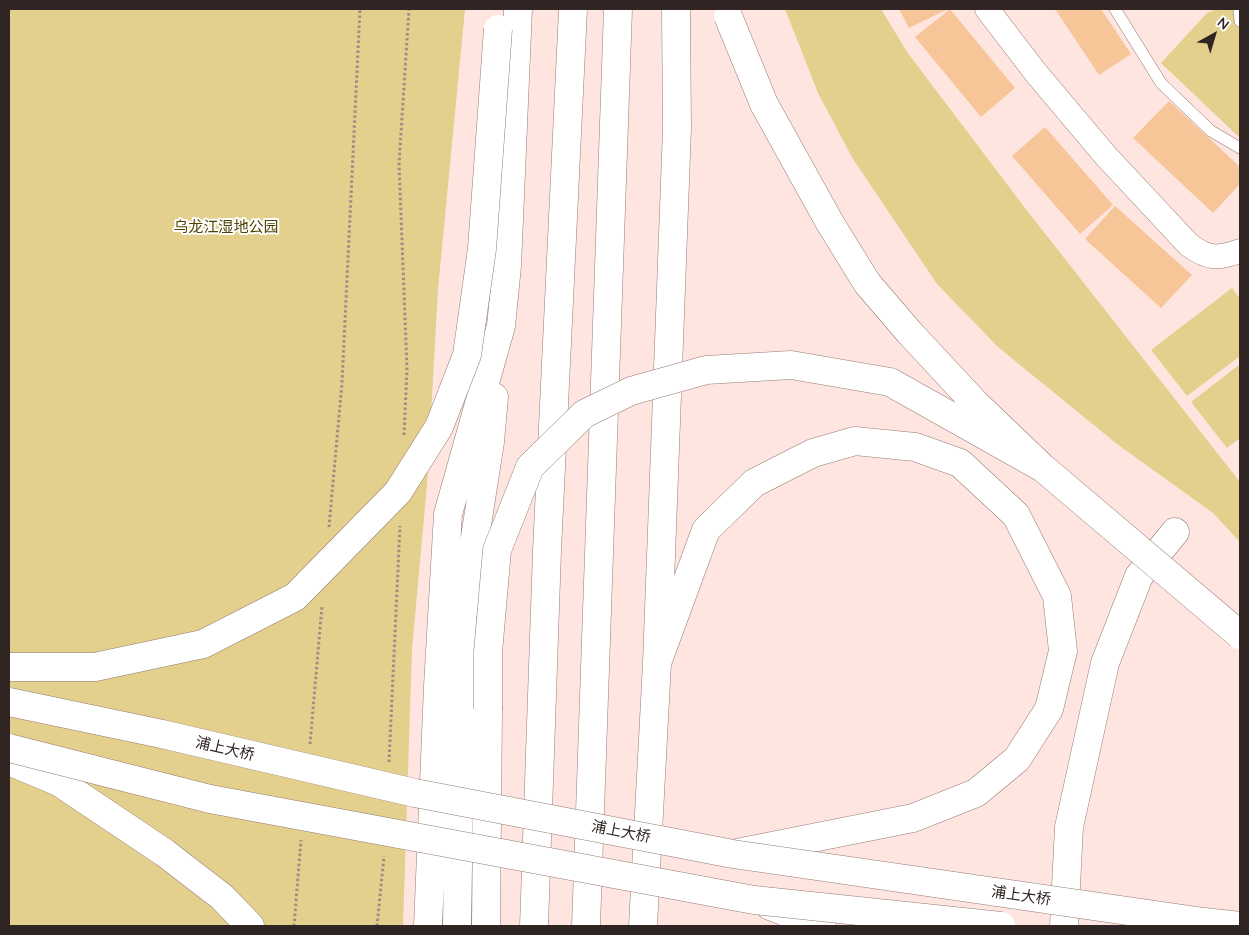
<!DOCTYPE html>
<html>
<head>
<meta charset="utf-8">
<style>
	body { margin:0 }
	#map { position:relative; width:1249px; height:935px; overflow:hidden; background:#fee5df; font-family:Quicksand,sans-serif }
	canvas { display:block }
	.frame { position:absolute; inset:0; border:10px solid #302522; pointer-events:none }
	.north { position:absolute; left:1189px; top:10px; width:50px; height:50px; -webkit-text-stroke:4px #fff; paint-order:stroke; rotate:39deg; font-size:14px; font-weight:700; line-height:20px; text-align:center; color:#302522 }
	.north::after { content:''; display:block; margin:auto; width:18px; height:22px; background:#302522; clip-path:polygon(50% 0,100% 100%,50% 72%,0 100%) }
</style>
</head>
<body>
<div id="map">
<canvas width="1249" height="935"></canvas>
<div class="frame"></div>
<div class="north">N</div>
</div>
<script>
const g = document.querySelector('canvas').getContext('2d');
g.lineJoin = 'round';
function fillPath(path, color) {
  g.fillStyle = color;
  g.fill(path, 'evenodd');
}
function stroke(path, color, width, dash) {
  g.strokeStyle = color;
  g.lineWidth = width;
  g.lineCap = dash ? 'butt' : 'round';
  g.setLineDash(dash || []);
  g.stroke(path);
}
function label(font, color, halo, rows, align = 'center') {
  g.font = font + ' Quicksand,"Noto Sans SC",sans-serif';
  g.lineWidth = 4;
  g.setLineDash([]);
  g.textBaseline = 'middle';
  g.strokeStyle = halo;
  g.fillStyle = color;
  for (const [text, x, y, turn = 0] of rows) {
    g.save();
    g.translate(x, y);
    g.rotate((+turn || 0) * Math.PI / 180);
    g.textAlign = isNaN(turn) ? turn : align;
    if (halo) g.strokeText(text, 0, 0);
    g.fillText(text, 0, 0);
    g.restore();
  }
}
fillPath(new Path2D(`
	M9,9h456l-27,280 -11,196 -15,164 -9,277h-394z
	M785,9h96l26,43 118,156 215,274v60l-27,-29 -96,-69 -119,-97 -61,-63 -84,-125 -35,-66z
	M1216,9h24v129l-79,-75 46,-50z
	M1232,288l8,11v57l-53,40 -36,-46z
	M1240,364v74l-13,10 -36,-46z`), '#e2d08c');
fillPath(new Path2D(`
	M899,9h49l-39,19z
	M950,9l65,79 -34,29 -66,-80z
	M1055,9h46l30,45 -32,21z
	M1169,101l71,66v17l-27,29 -80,-75z
	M1045,127l68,78 -33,29 -68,-78z
	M1115,206l77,69 -31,33 -76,-69z`), '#f7c698');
const lane = new Path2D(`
	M1115,9l46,74 50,48 29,17
	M1239,9l1,12`);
const street = new Path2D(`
	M987,9l49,64 69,82 84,90c19,14 29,14 51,6`);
const secondary = new Path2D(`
	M1064,926l5,-99 36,-164 34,-87 36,-44`);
const primary = new Path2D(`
	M657,663l49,-133 48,-47 59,-30 42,-12 60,6 45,16 56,52 41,81 6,55 -14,58 -32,50 -41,34 -63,25 -176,35
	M9,761l50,21 106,71 57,44 28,29
	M770,906l52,20
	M428,926l10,-240 10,-172 53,-188 6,-60 11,-257
	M457,926l5,-306 28,-178 4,-45
	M486,926l2,-217
	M643,926l14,-263 20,-535 -1,-119`);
const highway = new Path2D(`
	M534,926l13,-375 26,-542
	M586,926l32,-917`);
stroke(lane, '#967b74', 12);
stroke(street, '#967b74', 25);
stroke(secondary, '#967b74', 29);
stroke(primary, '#967b74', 29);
stroke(highway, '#967b74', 29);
stroke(new Path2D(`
	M404,435l3,-66 -8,-205 10,-155
	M329,527l13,-144 18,-374
	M310,744l12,-138
	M389,762l11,-236
	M294,926l7,-86
	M377,926l7,-70`), '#9e8c87', 3, [2.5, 2.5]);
stroke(lane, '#fff', 11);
stroke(street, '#fff', 24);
stroke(secondary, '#fff', 28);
stroke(primary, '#fff', 28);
stroke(highway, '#fff', 28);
const primaryBridge = new Path2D(`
	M728,16l36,88 66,119 37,60 42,49 66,71 68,65 197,167
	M9,667h86l108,-23 92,-47 103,-105 41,-65 28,-72 15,-106 16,-220
	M9,702l153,32 253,59 318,61 471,68 36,4
	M488,709v-57l9,-102 33,-83 54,-53 47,-23 75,-21 85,-5 99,17 153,86
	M9,748l201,51 544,101 247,26`);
stroke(primaryBridge, '#967b74', 29, []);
stroke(primaryBridge, '#fff', 28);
label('15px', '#504200', '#fff', [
	["乌龙江湿地公园",226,227]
]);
label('15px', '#302522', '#fff', [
	["浦上大桥",225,749,13],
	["浦上大桥",621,832,11],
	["浦上大桥",1021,896,8]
]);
</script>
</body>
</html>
